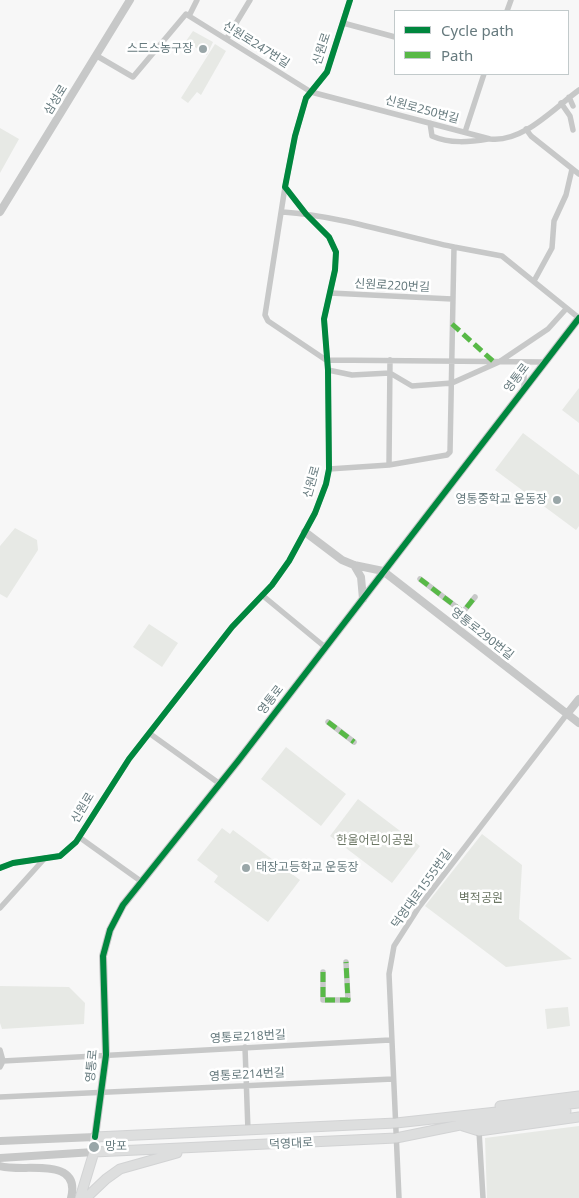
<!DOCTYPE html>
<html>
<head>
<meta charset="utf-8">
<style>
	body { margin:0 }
	#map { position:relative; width:579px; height:1198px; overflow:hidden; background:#f7f7f7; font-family:"Noto Sans",sans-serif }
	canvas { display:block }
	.legend { position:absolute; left:394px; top:10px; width:175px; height:65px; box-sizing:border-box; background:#fff; border:1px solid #c2cacb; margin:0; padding:6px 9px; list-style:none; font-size:15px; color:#667a7e }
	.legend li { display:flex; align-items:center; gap:10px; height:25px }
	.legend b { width:25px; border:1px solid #c2cacb }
</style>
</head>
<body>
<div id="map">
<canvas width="579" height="1198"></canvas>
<ul class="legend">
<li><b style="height:6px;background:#00873e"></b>Cycle path</li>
<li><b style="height:6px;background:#58b947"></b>Path</li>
</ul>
</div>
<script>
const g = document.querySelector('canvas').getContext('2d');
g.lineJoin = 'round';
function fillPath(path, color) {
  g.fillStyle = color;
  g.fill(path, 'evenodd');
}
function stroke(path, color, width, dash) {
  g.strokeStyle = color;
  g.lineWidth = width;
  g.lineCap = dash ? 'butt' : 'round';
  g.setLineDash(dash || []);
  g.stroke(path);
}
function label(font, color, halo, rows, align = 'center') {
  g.font = font + ' "Noto Sans","Noto Sans KR",sans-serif';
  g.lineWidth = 5;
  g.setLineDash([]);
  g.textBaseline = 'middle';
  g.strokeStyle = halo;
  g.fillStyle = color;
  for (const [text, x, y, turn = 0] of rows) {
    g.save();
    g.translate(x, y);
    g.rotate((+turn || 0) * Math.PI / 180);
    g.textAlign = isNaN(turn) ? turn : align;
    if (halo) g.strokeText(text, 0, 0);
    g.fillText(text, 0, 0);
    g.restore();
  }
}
fillPath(new Path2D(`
	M193,31l20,11 -6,13 -21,-14z
	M215,44l11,7 -25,44 -4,-3 -9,11 -7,-5z
	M0,128l19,11 -19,34z
	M579,388v35l-17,-13z
	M523,433l56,42v51l-3,4 -81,-60z
	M15,528l22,12 1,10 -31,48 -7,-4v-48z
	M149,624l29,19 -16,24 -29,-20z
	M286,747l60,47 -25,32 -60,-47z
	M358,799l62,47 -28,37 -62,-47z
	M222,828l8,6 3,-4 67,50 -32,42 -54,-40 4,-6 -21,-16z
	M482,834l40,31 -3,54 53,40 -66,8 -81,-61z
	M0,986l69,1 16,16 -1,21 -82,5 -2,-6z
	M568,1007l2,19 -23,3 -2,-20z
	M579,1126v72h-92l-2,-60z`), '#e7e9e5');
const secondary = new Path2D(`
	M500,1106l79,-10
	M463,1126l16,5 100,-14
	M94,1152l302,-14 64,-13 106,-14
	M80,1198l14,-46 1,-15 301,-14 183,-20
	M86,1198l20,-19 14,-10 57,-16`);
stroke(secondary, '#d2d3d4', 11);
stroke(new Path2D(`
	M507,11l4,-11
	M189,16l122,76 179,47c33,4 64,-31 89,-49
	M343,23l52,14
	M227,38l23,-38
	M97,56l36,21 53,-63 3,2 8,-16
	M569,97l4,9
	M561,103l9,13 3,14
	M430,123l2,13c18,8 38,6 56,3
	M526,129l5,7 48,38
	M465,132l19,-58
	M285,187l-20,128 3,6 58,39 217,2
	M283,212c58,4 114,23 171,35
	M534,281l18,-33 2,-27 12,-26 6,-26
	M330,293l122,6
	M520,362l4,11v16
	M328,370l24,5 38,-2 22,13 40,-3 47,-21 49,-33 18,-20
	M389,465l1,-105
	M329,469l60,-4 58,-10 3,-3 4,-205 48,9 77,62
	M420,579l43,33 12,-15
	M262,595l63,52
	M328,722l26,20
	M149,733l71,51
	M79,837l63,45
	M0,868l13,-5 47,-7 16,-14 53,-83 103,-132 40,-42 17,-24 26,-48 11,-29 3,-15 -1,-99 -4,-51 11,-49 1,-18 -7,-15 -23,-23 -21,-27 10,-51 11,-38 21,-26 23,-72
	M0,908l45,-50
	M323,972v28h25l-2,-38
	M245,1047l3,84
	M0,1050l3,11 -3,6
	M3,1061l387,-21
	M0,1097l393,-18
	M479,1131l4,67
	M399,1198l-10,-224 5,-28 25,-39 148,-193`), '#c7c8c8', 5.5);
stroke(new Path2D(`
	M0,212l130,-212
	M305,532l37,28 12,5 29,6 196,152
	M354,565l7,12 2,22
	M567,714l12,-15
	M0,1141l95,-4 11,-82 -3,-99 7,-26 13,-25 115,-144 341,-443
	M0,1158l94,-6
	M0,1166c22,7 82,-11 71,32`), '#c7c8c8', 8);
stroke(secondary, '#dddede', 9);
stroke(new Path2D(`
	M452,324l43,39
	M420,579l43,33 12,-15
	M328,722l26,20
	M323,972v28h25l-2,-38`), '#58b947', 5, [10, 5]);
stroke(new Path2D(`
	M0,868l13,-5 47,-7 16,-14 53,-83 103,-132 40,-42 17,-24 26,-48 11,-29 3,-15 -1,-99 -4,-51 11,-49 1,-18 -7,-15 -23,-23 -21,-27 10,-51 11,-38 21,-26 23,-72
	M95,1137l11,-82 -3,-99 7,-26 13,-25 115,-144 341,-443`), '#00873e', 6);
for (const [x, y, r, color] of [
	[203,49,5,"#99a6a8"],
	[557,500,5,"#99a6a8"],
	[246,868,5,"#99a6a8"],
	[94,1147,6,"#99a6a8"]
]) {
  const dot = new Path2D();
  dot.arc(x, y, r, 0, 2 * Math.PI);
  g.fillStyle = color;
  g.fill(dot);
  stroke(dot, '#fff', 2);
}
label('12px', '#667a7e', '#fff', [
	["신원로247번길",256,45,32],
	["신원로",322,49,-72],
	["삼성로",56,100,-58],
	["신원로250번길",422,110,15],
	["신원로220번길",392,286,3],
	["영통로",517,378,-53],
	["신원로",312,482,-74],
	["영통로290번길",482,634,38],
	["영통로",271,700,-52],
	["신원로",83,808,-59],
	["덕영대로1555번길",422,889,-54],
	["영통로218번길",248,1037,-3],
	["영통로",92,1066,-85],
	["영통로214번길",247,1075,-3],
	["덕영대로",291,1144,-3]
]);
label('12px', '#667a7e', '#fff', [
	["스드스농구장",193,49],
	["영통중학교 운동장",547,500],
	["태장고등학교 운동장",256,868,"left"],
	["망포",105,1147,"left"]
], 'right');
label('12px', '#6c7765', '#fff', [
	["한울어린이공원",375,841],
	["벽적공원",481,899]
]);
</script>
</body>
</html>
